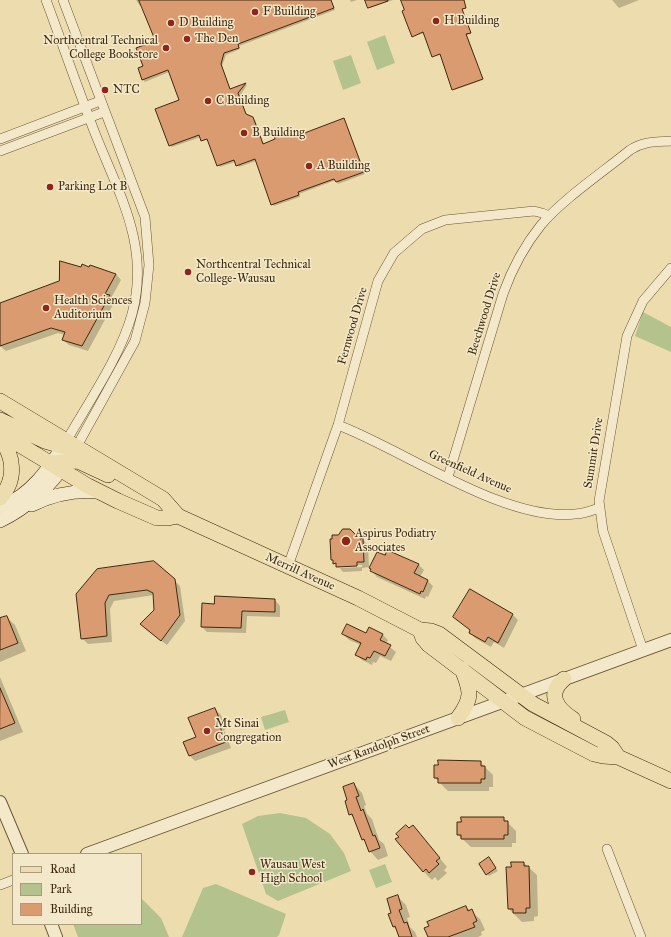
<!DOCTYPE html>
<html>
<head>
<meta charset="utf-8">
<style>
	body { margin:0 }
	#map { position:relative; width:671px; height:937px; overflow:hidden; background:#edddae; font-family:"IM FELL Great Primer",serif }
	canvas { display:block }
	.legend { position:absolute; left:12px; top:853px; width:130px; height:72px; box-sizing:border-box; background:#f3e9ca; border:1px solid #ab9c7f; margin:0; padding:5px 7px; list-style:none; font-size:12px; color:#3f290f }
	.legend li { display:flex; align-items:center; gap:8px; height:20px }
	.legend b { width:20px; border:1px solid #ab9c7f }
</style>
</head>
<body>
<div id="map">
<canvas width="671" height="937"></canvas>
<ul class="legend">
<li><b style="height:5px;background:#edddae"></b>Road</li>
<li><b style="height:11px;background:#b4c28e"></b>Park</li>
<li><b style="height:11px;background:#da9b70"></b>Building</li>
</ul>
</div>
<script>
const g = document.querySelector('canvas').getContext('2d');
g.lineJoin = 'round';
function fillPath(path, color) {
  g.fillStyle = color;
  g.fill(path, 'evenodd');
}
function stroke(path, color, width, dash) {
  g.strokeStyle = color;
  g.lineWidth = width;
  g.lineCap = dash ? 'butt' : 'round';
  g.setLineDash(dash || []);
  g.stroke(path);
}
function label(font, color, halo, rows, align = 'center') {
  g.font = font + ' "IM FELL Great Primer",serif';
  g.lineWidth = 3;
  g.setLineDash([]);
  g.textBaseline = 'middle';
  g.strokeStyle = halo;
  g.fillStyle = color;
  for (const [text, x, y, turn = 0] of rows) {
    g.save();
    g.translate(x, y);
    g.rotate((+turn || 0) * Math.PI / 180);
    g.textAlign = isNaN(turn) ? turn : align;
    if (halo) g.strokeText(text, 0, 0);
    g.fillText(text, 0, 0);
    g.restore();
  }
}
fillPath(new Path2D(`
	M385,35l10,28 -18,7 -10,-28z
	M351,55l10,28 -18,7 -10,-29z
	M643,312l28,15v25l-36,-16z
	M285,710l4,12 -24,8 -4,-13z
	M280,813l26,5 24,16 14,19 7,18 -73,30 -12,-7 -24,-70 16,-8z
	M385,864l7,18 -16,6 -7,-18z
	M216,884l70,30 -7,21 -2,2h-95l21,-49z
	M141,898l20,20 8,19h-91l-5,-13h68z`), '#b4c28e');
fillPath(new Path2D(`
	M136,0h195l4,10 -96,36 1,3 -14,6 -4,11 8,23 15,-5 2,1 -7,11 7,20 8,4 9,24 12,-4 3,-6 3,3 10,-3 2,3 50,-18 21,55 -27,10 -2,-4 -37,14 1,3 -26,9 -18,-45 -17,6 -4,-5 -15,5 -12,-27 -5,1 9,-3 -11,-1 -29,10 -2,-2 10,-44 -11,-29 -24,10 -2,-2 1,-13 12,-26 -14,-36 -2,1z
	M350,0h7l-6,2z
	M366,0h27l-23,8z
	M402,0h61l3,8 -4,2 9,24 -4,1 16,45 -29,10 -13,-35 -8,1 -8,-23 -12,3z
	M612,0h27l-20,8z
	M82,269l34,5 5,6 -10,18 4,3 -27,50 -19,-6 -6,-5 2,-5 -7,-2 -52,18 -6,-5v-42l59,-22z
	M359,536l9,9 1,22 -7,1v3l-19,1 -11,-13zM362,565v2l-23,1 -2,-2z
	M385,556l33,8 6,6 -4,7 8,4 5,5 -5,11 -2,-1 -1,3 -48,-22 -5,-6z
	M174,580l6,6 5,35 -18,24 -20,-15 8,-20 -1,-15 -40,6 -4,8 2,33 -24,2 -6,-6 -5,-43z
	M275,600l5,6v11l-33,-1 -1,17 -39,-1 -5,-5 13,-22z
	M513,615l5,5 -14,28 -10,-6 -3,5 -16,-9 -5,-5z
	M6,617l9,8 11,26 -26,11v-43z
	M369,628l14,7 5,5 -2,4 10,8 -5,9 -11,-5 -4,7 -3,-1 -1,3 -10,-5 -6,-6 5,-9 -12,-5 -6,-6h23z
	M0,677l23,55 -23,9z
	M215,709l6,6 5,14 -2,1 7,18 -36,13 -5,-5 7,-18z
	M480,762l13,13v12h-4v4h-41l-13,-13z
	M354,784l8,9 4,12 -2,1 3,8 5,5 7,21 5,4 4,12 -10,4 -8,-9 -3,-8 -5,-4 -7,-20 -5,-5 -1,-13z
	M503,818l13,13v12h-4v4h-41l-13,-12z
	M421,835l26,32 -3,3 3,3 -9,8 -3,-4 -3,3 -9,-9z
	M491,861l7,10 -9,5 -2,-2z
	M524,863l13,12 1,41 -4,1v4l-12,1 -13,-13 3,-41z
	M398,897l8,8 4,12 -3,1 3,9 5,5 2,5h-17l-2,-6 -5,-4 -1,-14z
	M466,907l14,12 5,11 -4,2 1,3 -4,2h-49z`), '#0003');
const building = new Path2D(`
	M139,0h192l3,8 -96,36 1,4 -15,5 -3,11 9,25 16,-6 -8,10 8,21 7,3 10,27 12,-5 -1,-4 6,-2 1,3 11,-4 2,5 50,-19 20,54 -28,10 -2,-3 -36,13 1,3 -28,10 -16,-46 -19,7 -2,-6 -17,6 -10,-27 -6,2 -2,-6 -30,11 -14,-37 24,-9 -11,-30 -26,10 -4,-12 5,-2 -7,-18 19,-7z
	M365,0h23v1l-20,7z
	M401,0h63l2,8 -4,1 9,24 -5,1 17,45 -31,11 -12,-36 -8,3 -9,-25 -11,5 -10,-26 2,-1z
	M60,261l21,6 1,-3 7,3 1,-2 26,9 -11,20 5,1 -28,51 -20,-6 3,-8 -14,-4 -51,18v-43l59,-22z
	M343,529h7l6,6h4v4l3,-1 1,24h-7v4l-21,1v-4l-3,1v-4h-2l-1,-21h2v-4h6z
	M387,550l32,14 -5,9 14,7 -5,12 -2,-1 -1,3 -50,-23 1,-2 -2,-1 8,-16 8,3z
	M154,561l21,18 5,36 -19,26 -21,-17 14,-14 -1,-17 -6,-3 -38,5 -4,8 2,33 -26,3 -5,-45 21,-25z
	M470,589l43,25 -15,29 -10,-6 -3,5 -16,-9 1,-3 -17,-13z
	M215,596l60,3v13l-33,-1 -1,17 -40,-1 1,-24 12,1z
	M7,616l11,27 -18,7v-32z
	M347,624l19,9 3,-6 14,7 -3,6 11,5 -6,11 -11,-5 -4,7 -3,-1 -1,3 -11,-5 6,-12 -19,-9z
	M0,688l15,35 -15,6z
	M215,708l6,15 -2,1 7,18 -37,14 -6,-14 13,-5 -8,-19z
	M438,760l43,1v5h4v13h-4v4h-43v-5h-4v-13h4z
	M354,783l5,13 -3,1 5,14 2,-2 10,27 2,-1 5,13 -11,4 -5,-13 -2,1 -10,-26 -3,1 -4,-14 2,-1 -4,-13z
	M461,817h43v4h4v14h-4v4h-43v-4h-4v-13h4z
	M406,825l3,3 4,-3 27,33 -4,3 3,3 -10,9 -3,-4 -3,3 -28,-33 4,-2 -3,-3z
	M489,857l7,11 -10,7 -7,-11z
	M511,862h13v4h5l1,42h-4v5h-13v-4h-5l-2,-42h5z
	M398,895l4,14 -3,1 5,13 3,-1 5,15h-13l-4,-11 -2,1 -5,-13 3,-1 -4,-14z
	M466,906l2,5 4,-2 5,12 -4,2 2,4 -27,10h-20l-4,-9 5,-2 -2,-4z`);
fillPath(building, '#da9b70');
stroke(building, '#3f290f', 1);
const minor = new Path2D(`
	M46,0c16,43 31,86 47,128 24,63 58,116 39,186 -11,41 -44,89 -65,126
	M63,0l82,217 4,48 -4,38 -10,38 -58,105
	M0,139l100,-38
	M0,151l104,-39
	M338,425c66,25 167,97 237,89 8,0 16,-3 24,-6
	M448,477l55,-183c9,-25 21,-48 38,-69 22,-26 62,-53 89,-75 13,-9 26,-8 41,-9
	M288,566l50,-141 40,-144 16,-28 28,-24 23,-9 89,-9 8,2 7,3
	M643,650l-40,-119 -4,-30 28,-165 16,-35 28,-33
	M607,849l34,88
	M0,885l13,-5`);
const tertiary = new Path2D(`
	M0,802l22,52
	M87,854l584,-214
	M51,924l5,13`);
const secondary = new Path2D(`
	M32,505c22,-11 42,-15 66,-13
	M0,507c32,-12 49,-39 67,-67
	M0,521c27,-13 51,-35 67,-60`);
const primary = new Path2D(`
	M0,401l163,98 15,17 180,82 62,32 11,1 8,3 94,70 73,39 6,5 6,9
	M0,420l45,21 24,7
	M0,433l88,53 30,15 39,17h11l10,-2
	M0,439c15,17 16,42 0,59
	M52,463l26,-2 30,14
	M420,630l3,8 6,7 96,73 69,36 9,2 15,1 53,24
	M564,679c-18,15 -7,30 9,40
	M458,718c15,-20 13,-27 4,-49`);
stroke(minor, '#6a5637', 10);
stroke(tertiary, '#6a5637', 14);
stroke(secondary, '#3f290f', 14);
stroke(primary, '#3f290f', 16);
stroke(minor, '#f3e9ca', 9);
stroke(tertiary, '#f3e9ca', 12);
stroke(secondary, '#f3e9ca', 13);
stroke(primary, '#edddae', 15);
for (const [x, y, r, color] of [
	[255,12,4,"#8f2418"],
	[436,21,4,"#8f2418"],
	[171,23,4,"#8f2418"],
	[187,39,4,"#8f2418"],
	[166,48,4,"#8f2418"],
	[105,90,4,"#8f2418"],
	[208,101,4,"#8f2418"],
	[244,133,4,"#8f2418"],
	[309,166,4,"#8f2418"],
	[50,187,4,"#8f2418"],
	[188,272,4,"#8f2418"],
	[46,308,4,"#8f2418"],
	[346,541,5,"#8f2418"],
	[207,731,4,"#8f2418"],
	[252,872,4,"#8f2418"]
]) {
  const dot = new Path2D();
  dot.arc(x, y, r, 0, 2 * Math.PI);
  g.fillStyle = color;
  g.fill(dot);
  stroke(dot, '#f3e9ca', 1.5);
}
label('12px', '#3f290f', '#f3e9ca', [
	["F Building",263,12],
	["H Building",444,21],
	["D Building",179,23],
	["The Den",195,39],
	["Northcentral Technical",158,41,"right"],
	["College Bookstore",158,55,"right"],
	["NTC",113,90],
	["C Building",216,101],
	["B Building",252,133],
	["A Building",317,166],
	["Parking Lot B",58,187],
	["Northcentral Technical",196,265],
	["College-Wausau",196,279],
	["Health Sciences",54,301],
	["Auditorium",54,315],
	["Aspirus Podiatry",355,534],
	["Associates",355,548],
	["Mt Sinai",215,724],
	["Congregation",215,738],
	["Wausau West",260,865],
	["High School",260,879]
], 'left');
label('12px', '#3f290f', '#f3e9ca', [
	["Beechwood Drive",485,314,-73],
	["Fernwood Drive",353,326,-74],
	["Summit Drive",594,453,-81],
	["Greenfield Avenue",470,472,24],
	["Merrill Avenue",300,572,24],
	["West Randolph Street",379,747,-20]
]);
</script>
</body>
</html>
